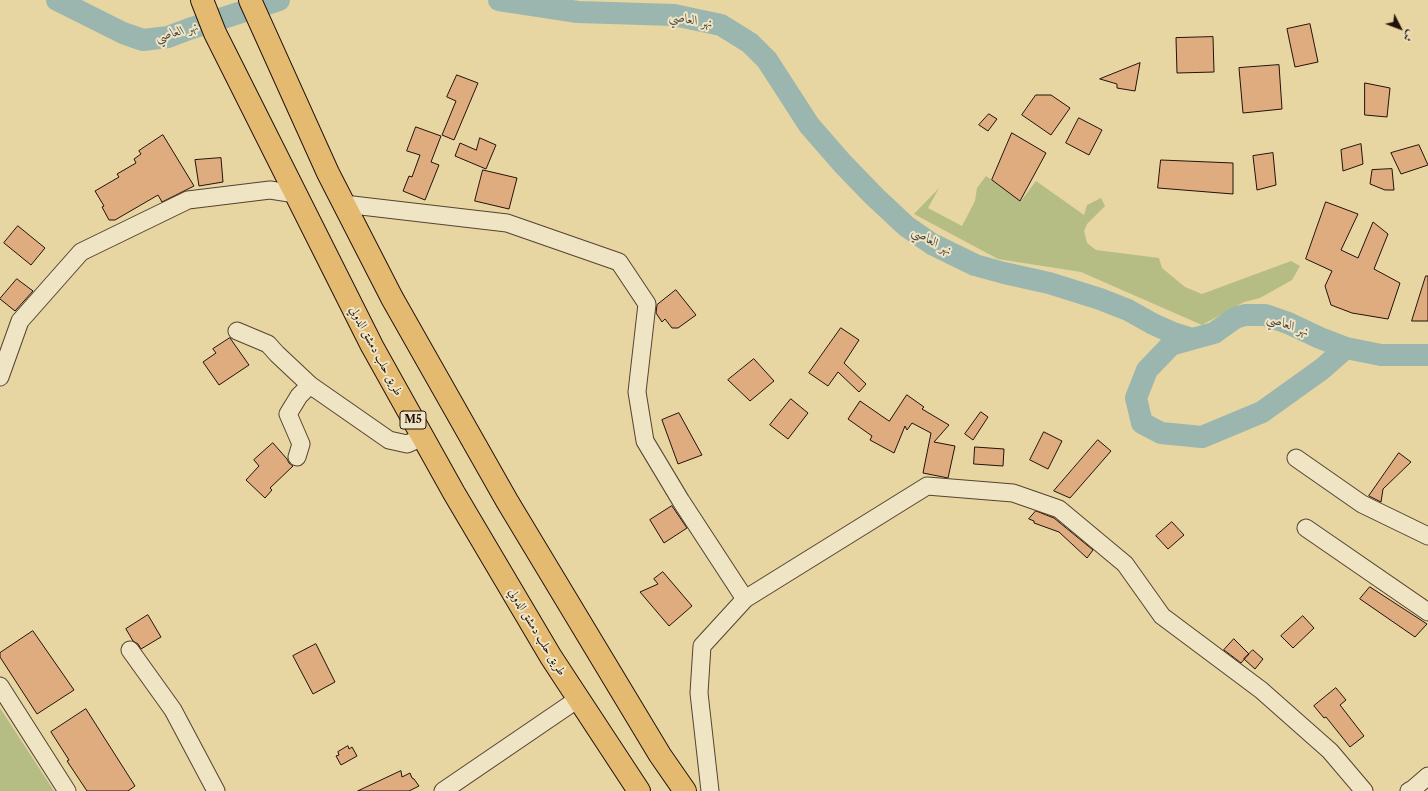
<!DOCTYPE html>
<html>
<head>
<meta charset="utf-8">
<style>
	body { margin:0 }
	#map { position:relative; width:1428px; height:791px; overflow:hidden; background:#e7d5a2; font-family:"Libre Caslon Text",Amiri,serif }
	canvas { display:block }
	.north { position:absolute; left:1380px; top:8px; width:40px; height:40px; -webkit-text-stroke:3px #efe4c3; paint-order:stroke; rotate:132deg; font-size:11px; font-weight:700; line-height:16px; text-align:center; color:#23120b }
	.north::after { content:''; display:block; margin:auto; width:14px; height:18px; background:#23120b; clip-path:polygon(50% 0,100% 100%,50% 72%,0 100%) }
</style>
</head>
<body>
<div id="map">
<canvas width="1428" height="791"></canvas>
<div class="north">ش</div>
</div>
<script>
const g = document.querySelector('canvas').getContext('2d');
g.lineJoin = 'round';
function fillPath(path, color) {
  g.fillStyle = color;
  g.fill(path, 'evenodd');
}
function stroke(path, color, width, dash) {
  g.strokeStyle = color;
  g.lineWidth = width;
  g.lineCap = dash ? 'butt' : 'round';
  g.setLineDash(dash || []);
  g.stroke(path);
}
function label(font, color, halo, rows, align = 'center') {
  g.font = font + ' "Libre Caslon Text",Amiri,serif';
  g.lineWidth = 4;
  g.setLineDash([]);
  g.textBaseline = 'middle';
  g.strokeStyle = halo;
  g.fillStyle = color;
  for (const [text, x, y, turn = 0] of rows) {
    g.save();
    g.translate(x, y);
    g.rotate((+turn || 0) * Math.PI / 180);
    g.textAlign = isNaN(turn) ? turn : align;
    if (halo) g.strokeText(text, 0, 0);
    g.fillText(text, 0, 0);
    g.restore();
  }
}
fillPath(new Path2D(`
	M986,176l35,25 15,-20 48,34 3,-10 14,-7 4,8 -18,18 -3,7 3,12 9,7 63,8 3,10 23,19 17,7 89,-33 9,5 -8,14 -32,18 -16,4 -42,23 -121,-53 -83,-13 -84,-45 25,-26 -11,20 34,18 13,-25 2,-13z
	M0,708l54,83h-54z`), '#b5bd85');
stroke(new Path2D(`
	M57,0l66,33 20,7 25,-3 21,-8 90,-29
	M499,0l79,12 96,3 47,10 29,18 17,17 42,65 34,39 31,32 32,30 26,18 43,21 29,8 45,10 51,16 28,11 25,14 20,9 19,6 22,-6 21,-15 10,-3h20l23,8 32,15 26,10 35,7h47
	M1192,339l-21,6 -24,25 -11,28 6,25 19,10 41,4 60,-25 60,-43 24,-21`), '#9ab6af', 22);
const building = new Path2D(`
	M1310,24l8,38 -23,5 -8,-38z
	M1213,37l1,35 -37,1 -1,-35z
	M1140,63l-5,28 -18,-3v-4l-17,-5z
	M1279,65l3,44 -39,4 -4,-45z
	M457,75l21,8 -24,57 -12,-5 14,-34 -9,-4z
	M1365,83l25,5 -3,29 -22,-2z
	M1036,95h15l19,13 -19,27 -29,-20z
	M989,114l8,5 -9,12 -9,-6z
	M1079,118l23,12 -13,25 -23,-12z
	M416,127l25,9 -10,26 8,3 -14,35 -22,-9 6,-15 3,1 8,-22 -13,-4z
	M1012,133l34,20 -26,48 -28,-21z
	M163,135l31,51 -32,16 -4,-7 -43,25h-6l-7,-13 2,-1 -9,-15 24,-14 -2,-3 19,-11 -2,-4 7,-5 -2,-3z
	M480,138l16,7 -10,24 -31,-13 5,-13 16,7z
	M1361,144l2,20 -20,7 -2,-21z
	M1419,145l9,20 -27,9 -10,-21z
	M1273,153l3,32 -19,5 -4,-34z
	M221,158l2,24 -24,4 -4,-26z
	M1161,160l72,3v31l-75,-6z
	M1392,169l2,21h-9l-15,-6 2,-14z
	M483,170l34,8 -8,31 -34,-8z
	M1326,202l32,12 -17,36 17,8 15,-36 15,12 -14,35 26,14 -12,36 -36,-6 -21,-8 -6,-19 7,-15 -26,-12z
	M18,226l27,22 -14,17 -27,-22z
	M1426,276h2v45h-16z
	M17,279l16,12 -18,20 -15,-12z
	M676,290l20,25 -18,13h-6l-7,-9 -3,3 -6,-9 1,-8z
	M841,328l18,12 -15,23 22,21 -7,8 -21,-20 -10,14 -19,-13z
	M230,338l19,27 -30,20 -16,-23 13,-9 -3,-4z
	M754,359l20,22 -24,20 -22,-21z
	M907,395l17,12 -2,2 27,16 -15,17 21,4 -7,32 -25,-5 8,-40 -19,-10 -5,7 -2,-4 -11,27 -24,-13 2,-4 -24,-17 12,-18 29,20z
	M791,399l17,14 -20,26 -18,-14z
	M981,412l7,5 -15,23 -8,-6z
	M679,413l23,42 -24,9 -16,-44z
	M1044,432l18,9 -14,28 -18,-9z
	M1098,440l13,11 -41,47 -16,-7z
	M273,443l14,16 2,4 4,3 -23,22 2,2 -7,8 -19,-18 13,-14 -5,-6z
	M975,447l29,2 -1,17 -29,-2z
	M1399,453l12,9 -28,27 -2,13 -12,-6z
	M672,506l15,22 -23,15 -14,-23z
	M1036,511l18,7 39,32 -6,8 -28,-26 -25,-9v-2l-5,-2z
	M1172,522l12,13 -16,14 -12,-13z
	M663,572l29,34 -23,20 -29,-34 18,-8 -4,-5z
	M1370,587l57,37 -12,13 -55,-38z
	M148,615l13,22 -20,12 -3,-5 -5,-3 -7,-12z
	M1303,616l11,12 -21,20 -12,-12z
	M33,631l41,59 -37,24 -37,-57v-4z
	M1234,639l15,15 -8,9 -17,-13z
	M316,644l19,38 -22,12 -20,-38z
	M1253,650l10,9 -8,10 -11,-10z
	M1336,688l10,12 -6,5 24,31 -14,11 -24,-30 -2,1 -10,-12z
	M86,709l49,77 -7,5h-41l-20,-30 2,-1 -18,-28z
	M348,746l1,3 3,-2 5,9 -16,9 -5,-9 3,-1 -1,-3z
	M401,771l1,6 8,-4 2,5 2,1 5,7 -10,5h-51z`);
fillPath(building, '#dfac80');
stroke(building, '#23120b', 1);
const minor = new Path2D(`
	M344,204l163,19 112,39 28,42 -10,88 8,49 36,60 64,98
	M237,331l31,13 9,10 33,31 79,55 18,4 16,-7
	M0,377l20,-56 61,-69 107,-52 82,-10 26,4
	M297,457l4,-13 -13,-30 11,-18 11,-11
	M1296,458l66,46 66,32
	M1306,528l122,84
	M130,650l43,60 43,81
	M0,686l67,105
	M443,791l135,-92
	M710,791l-11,-98 3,-47 43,-47 182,-113 86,7 46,16 66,55 37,52 99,74 69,61 34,40
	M1409,791l4,-2 15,-13`);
const highway = new Path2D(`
	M202,0l13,33 157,313 82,147 97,164 88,134
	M250,0l78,173 64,125 115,203 153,254 25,36`);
stroke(minor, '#544331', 19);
stroke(highway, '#23120b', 24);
stroke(minor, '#efe4c3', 17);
stroke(highway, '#e4ba71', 22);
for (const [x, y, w] of [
	[413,420,26]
]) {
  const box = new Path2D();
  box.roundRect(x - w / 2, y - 9, w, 18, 3);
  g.fillStyle = '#efe4c3';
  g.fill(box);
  stroke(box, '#23120b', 1);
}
label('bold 11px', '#23120b', null, [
	["M5",413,420]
]);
label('12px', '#23120b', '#efe4c3', [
	["طريق حلب دمشق الدولي",376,351,62],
	["طريق حلب دمشق الدولي",537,632,59]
]);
label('italic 13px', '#4d4b44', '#efe4c3', [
	["نهر العاصي",691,20,10],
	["نهر العاصي",177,32,-15],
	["نهر العاصي",932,241,30],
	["نهر العاصي",1288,325,20]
]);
</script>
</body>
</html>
